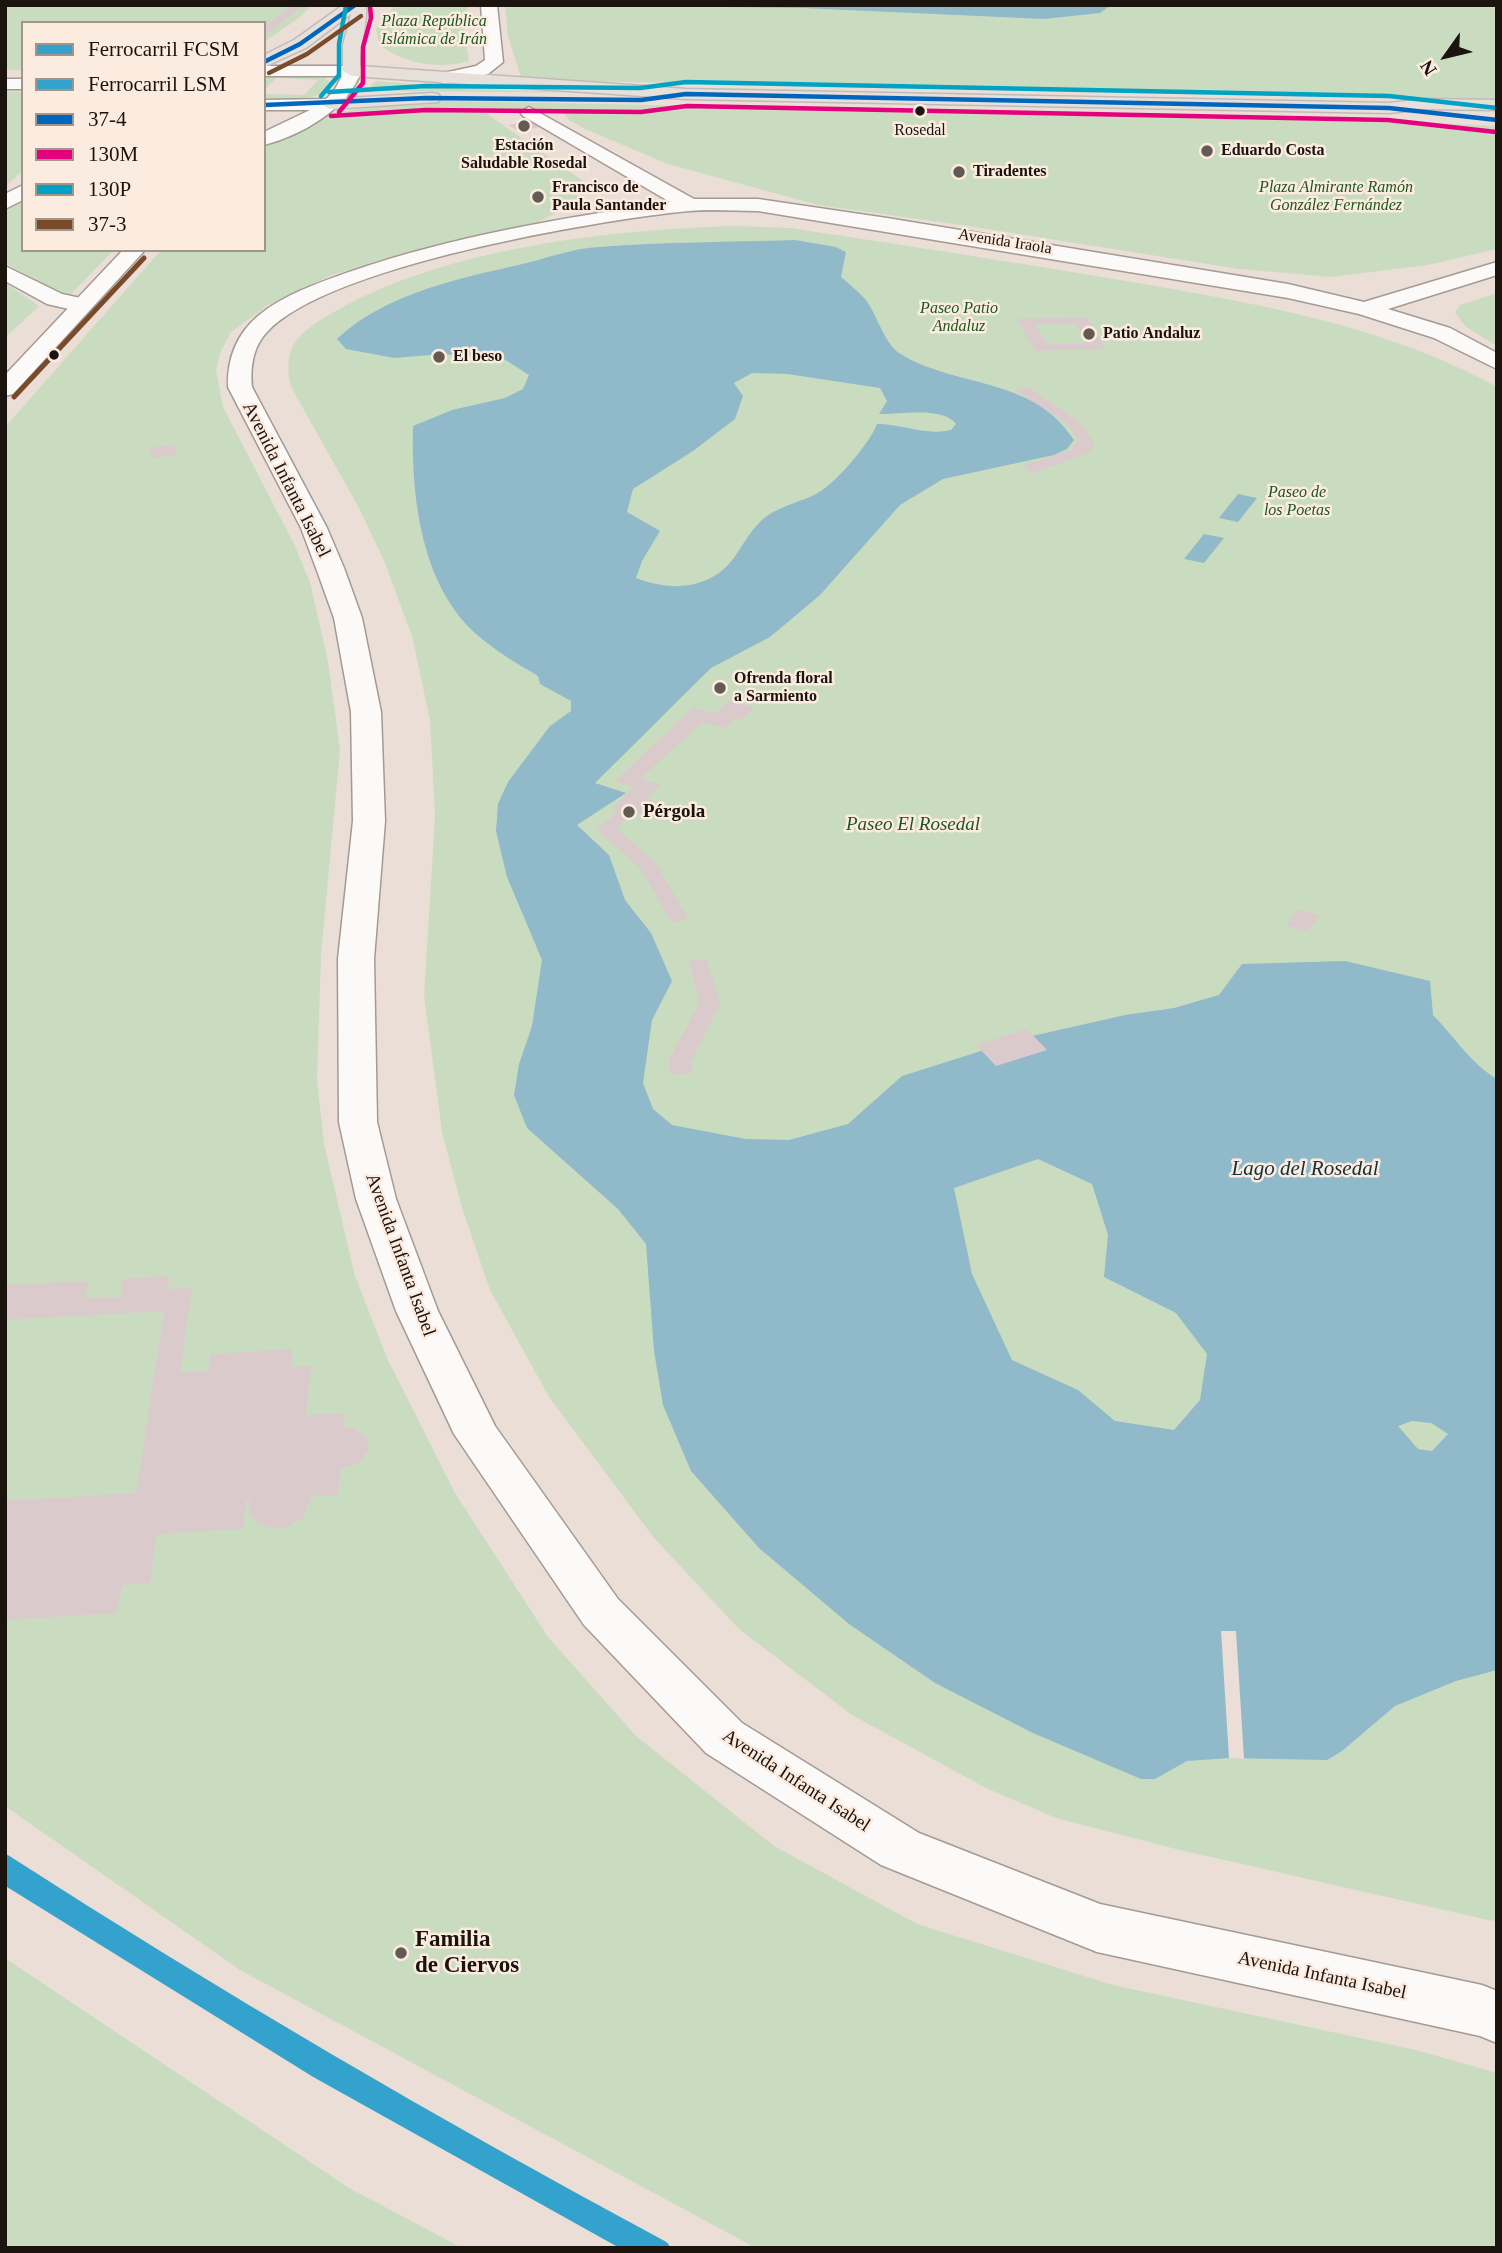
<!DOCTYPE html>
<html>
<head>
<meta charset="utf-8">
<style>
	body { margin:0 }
	#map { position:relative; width:1502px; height:2253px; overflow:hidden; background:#eaded6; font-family:Georgia,serif }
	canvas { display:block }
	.frame { position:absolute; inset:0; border:7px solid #1a130e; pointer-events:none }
	.legend { position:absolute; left:21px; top:21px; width:245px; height:231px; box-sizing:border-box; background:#fcebdf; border:2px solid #a2958b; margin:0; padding:9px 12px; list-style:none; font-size:21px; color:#1a130e }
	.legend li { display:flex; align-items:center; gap:14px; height:35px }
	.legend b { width:35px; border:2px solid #a2958b }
	.north { position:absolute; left:1411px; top:21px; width:70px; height:70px; -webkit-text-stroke:5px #fcebdf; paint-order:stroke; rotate:236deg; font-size:19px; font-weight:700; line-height:28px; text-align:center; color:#1a130e }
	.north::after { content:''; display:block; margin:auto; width:24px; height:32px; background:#1a130e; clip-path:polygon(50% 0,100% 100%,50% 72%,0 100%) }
</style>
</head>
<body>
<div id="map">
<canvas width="1502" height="2253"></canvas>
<div class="frame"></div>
<ul class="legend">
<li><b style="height:9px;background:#33a2cc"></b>Ferrocarril FCSM</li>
<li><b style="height:9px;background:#33a2cc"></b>Ferrocarril LSM</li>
<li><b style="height:9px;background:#0065bd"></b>37-4</li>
<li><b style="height:9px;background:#e5007d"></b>130M</li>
<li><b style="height:9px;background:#01a2c4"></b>130P</li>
<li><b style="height:9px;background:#7a4b2a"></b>37-3</li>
</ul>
<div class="north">N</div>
</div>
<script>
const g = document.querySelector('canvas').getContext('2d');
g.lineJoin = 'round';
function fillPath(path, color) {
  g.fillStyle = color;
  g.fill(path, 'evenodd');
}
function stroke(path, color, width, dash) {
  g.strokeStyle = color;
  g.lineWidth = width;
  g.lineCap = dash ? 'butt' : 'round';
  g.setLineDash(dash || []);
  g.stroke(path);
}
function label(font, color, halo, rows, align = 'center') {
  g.font = font + ' Georgia,serif';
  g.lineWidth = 5;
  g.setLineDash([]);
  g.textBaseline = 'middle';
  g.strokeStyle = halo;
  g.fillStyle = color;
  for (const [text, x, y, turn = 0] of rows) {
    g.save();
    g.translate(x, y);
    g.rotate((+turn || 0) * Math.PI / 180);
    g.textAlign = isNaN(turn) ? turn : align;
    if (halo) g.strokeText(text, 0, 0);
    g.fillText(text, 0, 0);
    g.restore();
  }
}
fillPath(new Path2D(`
	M5,5h307l-13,13 -35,24v-19h-241v47h-18z
	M395,5h73l-4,26 5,30c-30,9 -64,3 -89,-16l-4,-15z
	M505,5h992v95l-967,-20 -9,-3 -13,-40z
	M285,75l38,2 10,7c-13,19 -49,15 -69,14v-4l40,1 14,-15 -42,-2 -12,12v-12z
	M376,81l92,8 154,4 -239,-2 -13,-5z
	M5,91l18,1v78l-18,17z
	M449,101l902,18 146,7v123l-69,16 -97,12 -92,-8 -271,-43 -150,-21 -150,-41 -83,-35 -16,-9 -6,-8 -80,-1 100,70 1,14 -6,7 -40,20 -159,38 -50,16 -61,29 -37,27 -11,21 -4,17 7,37 71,137 16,38 18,79 12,89 -19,205 -4,124 7,65 31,132 32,82 68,135 93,144 88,99 138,110 143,78 196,61 303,65 81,23v175h-741l-516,-278 -235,-164v-1379l156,-177h103v-105c56,-37 120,-43 185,-44z
	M23,201v49h91l-46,47 -63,-34v-52z
	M738,226l52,2c112,17 224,34 336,53 127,22 257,43 371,106v1535l-321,-73 -120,-31 -70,-30 -134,-73 -113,-86 -85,-91 -105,-141 -59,-107 -28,-82 -20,-76 -18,-137 11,-179 -5,-96 -18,-84 -27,-73 -26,-55 -68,-121c-3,-15 -5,-26 2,-41 8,-15 27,-26 41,-34 110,-64 278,-83 404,-86z
	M5,283l34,23 -34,32z
	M1497,293v53l-32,-20 -10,-13 5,-8z
	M5,1958l344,230 113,60h-457z`), '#cadcc0');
fillPath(new Path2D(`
	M567,5h544l-11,8 -56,6 -241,-11z
	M795,240l41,7 10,5 -5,25c8,7 17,14 24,22 12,15 19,44 34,54 57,36 133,22 175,87l-7,9 -13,6 -111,24 -43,26 -80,90 -50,42 -59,31 -116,115 31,10 -49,32 32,30 16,45 26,33 21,48 -20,39 -9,63 10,26 19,16 74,14 43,1 59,-16 54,-48 117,-37 106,-24 49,-7 45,-13 23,-31 103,-3 85,20 3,34c21,21 38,49 64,64v591l-41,11 -61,25 -53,45 -15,9 -98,-2 -42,3 -32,18h-14l-108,-46 -98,-50 -86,-59 -90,-76 -68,-77 -28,-66 -9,-54 -8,-107 -28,-35 -91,-81 -13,-33 5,-31 13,-38 10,-66 -35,-83 -11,-46 2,-27 10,-22 42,-56 21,-15v-10l-31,-17 -2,-8c-22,-13 -44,-26 -63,-43 -54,-49 -64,-138 -62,-207l39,-16 53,-12 18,-9 6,-14 -25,-16 -62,-5 -48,4 -48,-9 -9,-10c50,-47 125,-61 190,-76 23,-6 48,-15 72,-16 65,-5 131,-5 196,-7zM752,373l35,1 93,14 7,13 -8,13c20,1 64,-8 77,10l-5,6c-26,6 -48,-6 -74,-6 -7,19 -44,63 -63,71 -19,9 -42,13 -56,29 -21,23 -23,45 -54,57 -23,9 -47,5 -68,-3l6,-17 18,-30 -33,-19 6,-23 60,-38 42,-32 8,-23 -9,-13zM1038,1159l54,25 16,51 -4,42 72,36 31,41 -7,46 -26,30 -59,-9 -37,-31 -66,-30 -40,-86 -18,-86zM1412,1421l19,2 17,11 -16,17 -14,-2 -20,-23z
	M1238,494l19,4 -19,24 -19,-4z
	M1204,534l20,4 -20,25 -20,-4z`), '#90b9ca');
fillPath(new Path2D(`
	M1221,1631h15l8,128 -15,-1z`), '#eaded6');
fillPath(new Path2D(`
	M292,5h12l-40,31v-9z
	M531,121l10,6 -23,4 -10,-6z
	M1087,317l18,32 -70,2 -18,-32zM1075,323l11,20 -39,1 -12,-20z
	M1028,387l54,36 12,20 -5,10 -56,20 -11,-7 49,-16 6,-10 -11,-18 -51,-32z
	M174,445l4,10 -25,3 -5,-10z
	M729,700l26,7 -13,13 -7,-2 -10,10 -22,-6 -63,57 21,6 -14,13 6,2 -15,15 -6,-1 -15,14 39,36 32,54 -16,5 -32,-55 -43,-38 22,-20 -7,-2 22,-21 -19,-6 78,-73 23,5z
	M1298,909l21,6 -11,17 -22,-7z
	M707,959l13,45 -30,59 3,10 -23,2 -2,-13 31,-58 -10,-43z
	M1027,1029l20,21 -51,16 -20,-21z
	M170,1276l-2,13 24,-1 -12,85 28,-2 3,-17 82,-5 -2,18 20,-1 -5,49 38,-2 -1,15h9l14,8 3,14 -10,13 -19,6 -2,26 -27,1 -8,22 -16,9 -12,2 -17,-5 -9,-12 1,-12 -4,1 -3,28 -86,5 -7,49 -28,2 -5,28 -112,7v-119l131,-8 28,-182 -159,9v-35l83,-4 -3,17 35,-1 3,-18z`), '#dbcacb');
const minor = new Path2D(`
	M529,107l165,92h64l129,19 401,66 76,18 133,-40v13l-109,34 62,19 47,25v16l-63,-31 -75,-24 -71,-16 -530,-87c-23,0 -47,-2 -69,0 -93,9 -361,55 -422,121 -14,15 -17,35 -15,55l75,141 17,40 18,50 19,94 4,109 -11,138 3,163 19,77 42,112 57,115 123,173 124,124 177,110 181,71 382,81 15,6v52l-17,-7 -383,-84 -216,-87 -175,-112 -122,-128 -130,-191 -58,-123 -40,-112 -17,-77 -1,-163 15,-138 -2,-109 -17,-94 -18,-50 -15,-40 -73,-141c-1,-28 9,-53 30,-71 25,-21 60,-33 91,-44 104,-36 213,-54 321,-70l-147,-86 -3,-4z
	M5,266l57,28 28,6 3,5 -11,7 -35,-8 -42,-23z`);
const tertiary = new Path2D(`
	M23,185v15l-18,9v-15z`);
const secondary = new Path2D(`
	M481,5h16l6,57 -15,12 -43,9 -6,-1 -3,-4 3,-4 37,-8 9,-6z
	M264,66h88l9,5c-11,37 -61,65 -97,74v-13l46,-22h-46v-10l62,-1 8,-8 8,-15h-78z
	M5,79h18v10h-18z
	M123,250h22l-132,144 -8,2v-21z`);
const primary = new Path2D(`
	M343,5h23c2,21 -7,40 -6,61l326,23 703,14 37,-4 71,1v10l-71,-1 -37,4 -703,-14 -334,-23 -9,-5v-26l8,-31 -45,34 -42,19v-12l30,-15z
	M432,93l6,1 3,4 -3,4 -108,7 -9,-5 9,-5z`);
stroke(minor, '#a39a93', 3);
stroke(tertiary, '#a39a93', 3);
stroke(secondary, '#a39a93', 3);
stroke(primary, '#c1bbb7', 3);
fillPath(minor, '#fcfaf9');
fillPath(tertiary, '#fcfaf9');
fillPath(secondary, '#fcfaf9');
fillPath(primary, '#e7e0da');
stroke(new Path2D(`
	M264,62l36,-18 55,-39
	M264,105l162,-7 215,2 45,-6 703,14 108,12`), '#0065bd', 4.5);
stroke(new Path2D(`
	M339,112l24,-29v-36l8,-29 -1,-13
	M331,116l95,-6 215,2 46,-6 701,14 108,12`), '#e5007d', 4.5);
stroke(new Path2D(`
	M329,92l97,-6 214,2 46,-6 703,14 108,12
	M321,96l18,-21v-31l7,-38`), '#01a2c4', 4.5);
stroke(new Path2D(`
	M269,73l38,-19 54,-38`), '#7a4b2a', 4.5);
stroke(new Path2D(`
	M14,397l130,-139`), '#7a4b2a', 5);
stroke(new Path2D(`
	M5,1862c214,138 433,266 657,386`), '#33a2cc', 15);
stroke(new Path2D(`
	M5,1877l311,193 319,178`), '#33a2cc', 15);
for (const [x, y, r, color] of [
	[920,111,6,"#1a130e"],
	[524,126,7,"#635a54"],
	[1207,151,7,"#635a54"],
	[959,172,7,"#635a54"],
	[538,197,7,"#635a54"],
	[1089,334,7,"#635a54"],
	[54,355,6,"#1a130e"],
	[439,357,7,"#635a54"],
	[720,688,7,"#635a54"],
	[629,812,7,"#635a54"],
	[401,1953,7,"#635a54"]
]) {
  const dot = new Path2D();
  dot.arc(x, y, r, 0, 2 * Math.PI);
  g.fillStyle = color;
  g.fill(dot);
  stroke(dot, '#fcebdf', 2.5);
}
label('italic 16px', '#1a571e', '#fcebdf', [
	["Plaza República",434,22],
	["Islámica de Irán",434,40],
	["Plaza Almirante Ramón",1336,188],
	["González Fernández",1336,206],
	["Paseo Patio",959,309],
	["Andaluz",959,327],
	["Paseo de",1297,493],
	["los Poetas",1297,511]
]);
label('16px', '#1a130e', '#fcebdf', [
	["Rosedal",920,131]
]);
label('bold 16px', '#1a130e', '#fcebdf', [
	["Estación",524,146,"center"],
	["Saludable Rosedal",524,164,"center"],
	["Eduardo Costa",1221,151],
	["Tiradentes",973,172],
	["Francisco de",552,188],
	["Paula Santander",552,206],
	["Patio Andaluz",1103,334],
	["El beso",453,357],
	["Ofrenda floral",734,679],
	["a Sarmiento",734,697]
], 'left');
label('16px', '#1a130e', '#fcebdf', [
	["Avenida Iraola",1005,242,9]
]);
label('19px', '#1a130e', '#fcebdf', [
	["Avenida Infanta Isabel",286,480,63],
	["Avenida Infanta Isabel",400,1255,70],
	["Avenida Infanta Isabel",796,1781,33],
	["Avenida Infanta Isabel",1322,1976,12]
]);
label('bold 19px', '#1a130e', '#fcebdf', [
	["Pérgola",643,812]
], 'left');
label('italic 19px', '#1a571e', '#fcebdf', [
	["Paseo El Rosedal",913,825]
]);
label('italic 21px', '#11303c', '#fcebdf', [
	["Lago del Rosedal",1305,1169]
]);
label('bold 23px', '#1a130e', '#fcebdf', [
	["Familia",415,1940],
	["de Ciervos",415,1966]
], 'left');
</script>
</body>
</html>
